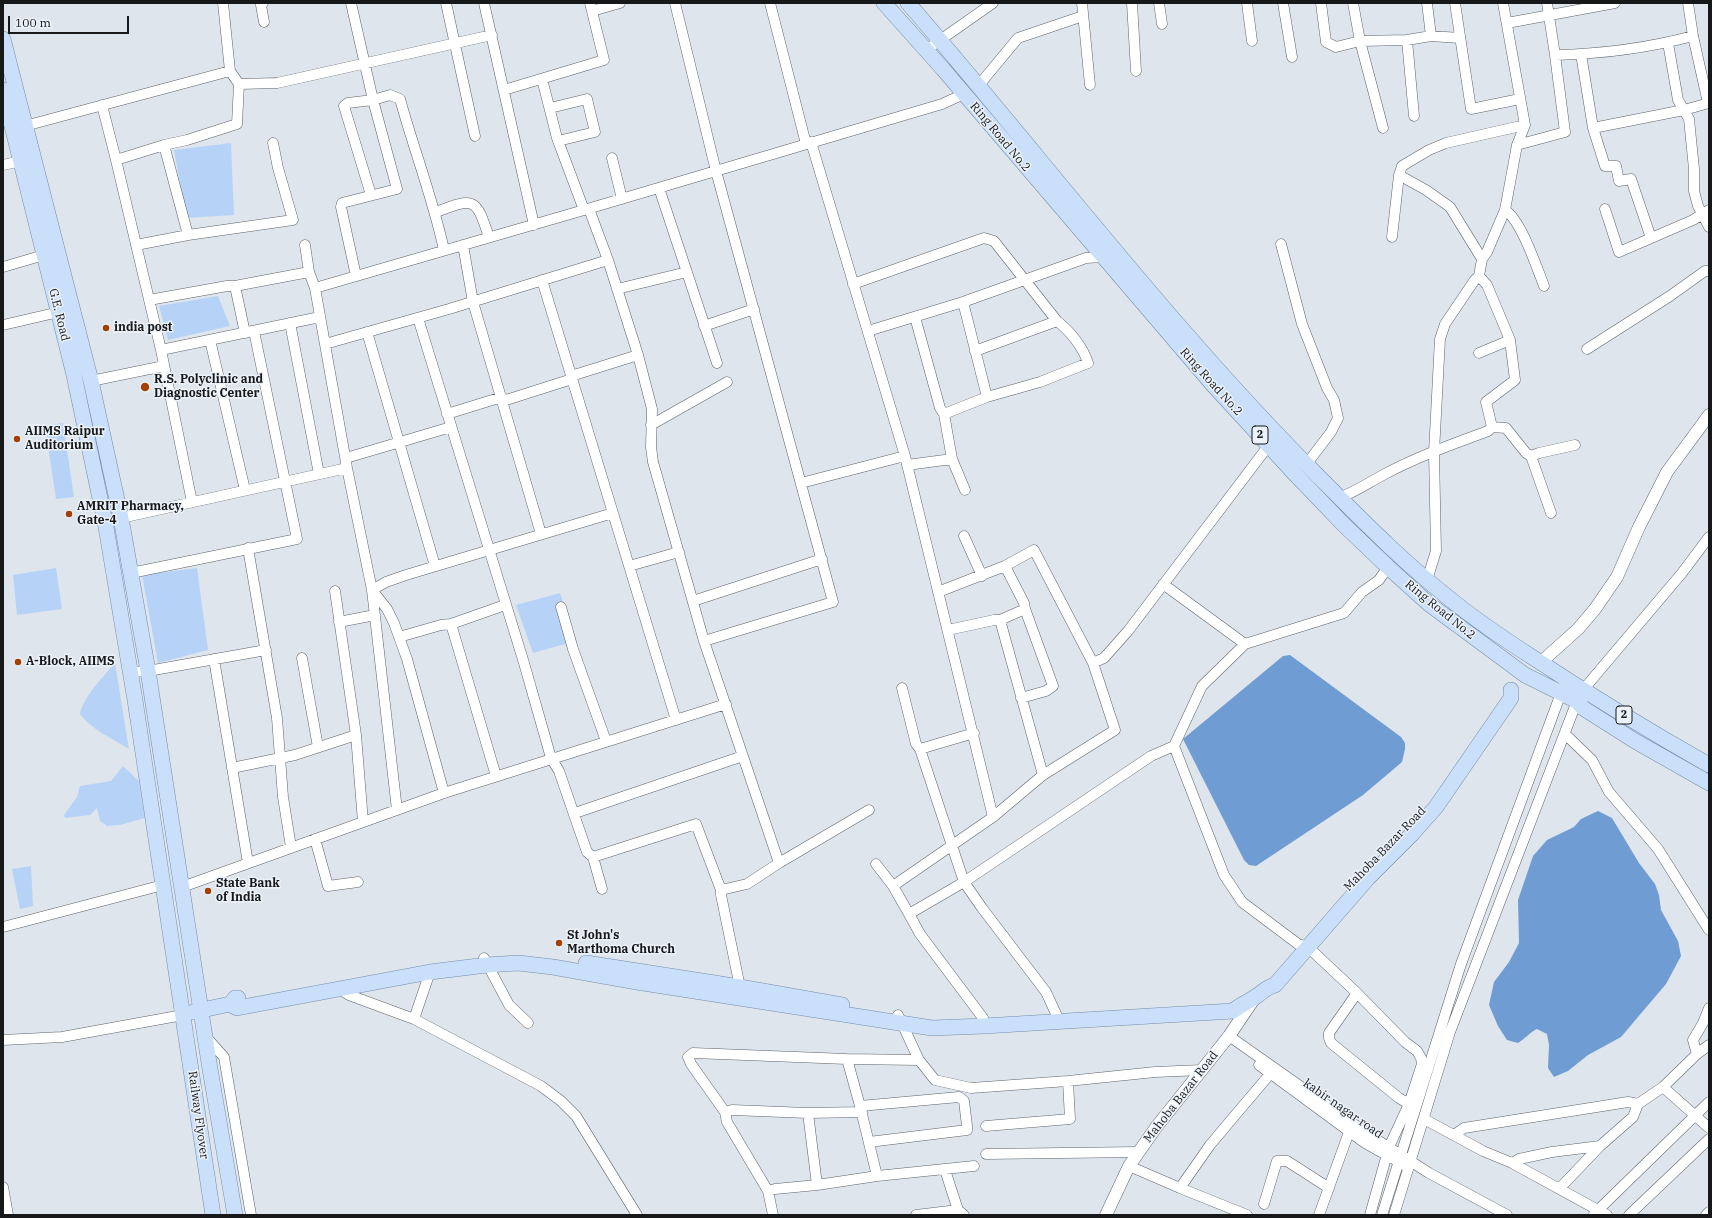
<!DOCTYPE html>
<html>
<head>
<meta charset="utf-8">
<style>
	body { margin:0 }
	#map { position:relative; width:1712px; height:1218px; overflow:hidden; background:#dee5ec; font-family:"IBM Plex Serif",serif }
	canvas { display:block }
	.frame { position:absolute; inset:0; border:4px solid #16181a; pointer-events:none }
	.scale { position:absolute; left:8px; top:16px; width:121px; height:18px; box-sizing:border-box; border:2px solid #16181a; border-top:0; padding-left:5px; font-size:12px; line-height:14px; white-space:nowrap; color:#16181a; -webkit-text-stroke:3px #ecf2fa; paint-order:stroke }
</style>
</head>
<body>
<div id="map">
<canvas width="1712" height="1218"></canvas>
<div class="frame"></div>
<div class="scale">100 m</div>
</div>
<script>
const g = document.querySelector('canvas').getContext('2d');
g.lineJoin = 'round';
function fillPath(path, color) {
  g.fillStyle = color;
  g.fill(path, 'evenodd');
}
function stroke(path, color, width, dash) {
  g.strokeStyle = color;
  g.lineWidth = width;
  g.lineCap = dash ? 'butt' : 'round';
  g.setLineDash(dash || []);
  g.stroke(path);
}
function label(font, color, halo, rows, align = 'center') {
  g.font = font + ' "IBM Plex Serif",serif';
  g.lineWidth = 3;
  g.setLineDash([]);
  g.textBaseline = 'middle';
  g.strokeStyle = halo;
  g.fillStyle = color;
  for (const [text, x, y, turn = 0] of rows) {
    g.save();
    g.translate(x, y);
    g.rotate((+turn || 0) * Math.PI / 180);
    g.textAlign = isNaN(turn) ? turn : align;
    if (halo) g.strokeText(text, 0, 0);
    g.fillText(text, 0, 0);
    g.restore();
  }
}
fillPath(new Path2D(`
	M231,143l3,72 -48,3 -12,-68z
	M218,296l12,30 -62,14 -9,-34z
	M63,423l11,74 -18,2 -11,-73z
	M56,568l6,41 -45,6 -4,-40z
	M197,568l11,82 -50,13 -16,-88z
	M560,593l16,48 -43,12 -17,-48z
	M115,663l14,86c-16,-10 -37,-19 -49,-35 3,-17 24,-38 35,-51z
	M123,766l16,15 6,37 -25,7 -13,1 -7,-5 -3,-13 -7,7 -25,3 -1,-3 13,-18 3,-11 31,-5z
	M31,866l2,40 -13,3 -8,-40z`), '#b6d3f7');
fillPath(new Path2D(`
	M1290,655l111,82 4,6v6l-3,13 -39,33 -107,71 -7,-1 -5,-5 -61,-121 100,-83z
	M1598,811l14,7 27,45 16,21 4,11 2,15 17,31 3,15 -15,28 -45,53 -33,18 -20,16 -14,6 -6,-9 1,-23 -2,-11 -10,-5c-7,3 -12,10 -19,14l-11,-3 -9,-14 -9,-21 5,-23 15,-20 10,-19 -1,-43 15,-44 14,-16 27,-13 7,-8z`), '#6f9cd3');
const minor = new Path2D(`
	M263,3l-2,2 3,17
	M351,3l22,97 24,89 -55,14 -1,4 15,69
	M446,3l29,133
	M484,3l50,222
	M675,3l41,168 117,431 -129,39
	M770,3l36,141
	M1082,3l8,82
	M1132,3l4,68
	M1159,3l3,21
	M1247,3l5,38
	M1283,3l9,54
	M1321,3l5,39 10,5 24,-6 47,-1 24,-4 29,2
	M1353,3l7,38 23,87
	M1427,3l4,33
	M1455,3l16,106 49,-10
	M1547,3l8,52c45,-1 93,-7 138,-19
	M1688,3l5,33 15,67
	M592,11l28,-8
	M1507,23l108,-20
	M1407,40l7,76
	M1668,43l10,57 11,19 5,50v22l4,15 11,21
	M926,50l67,-47
	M1581,54l12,74 12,38h11l3,15 12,-2 20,59
	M542,79l15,59 27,72
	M239,84l38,-1 215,-48
	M979,85l39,-47 65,-22
	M504,90l100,-30 -14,-57
	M102,105l14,55 48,-15 24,90 105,-15 -15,-52 -5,-25
	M550,108l37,-9 8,33 -37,9
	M21,127l209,-56
	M1593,128l91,-18 25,-7
	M811,142l94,314 88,361
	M164,145l23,-5 50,-16 2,-40 -9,-13 -7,-68
	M1517,145l48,-13 -10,-77
	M612,158l10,41
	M116,160l45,190 31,152
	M3,165l18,-4
	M1399,175l27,15 24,17 32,52
	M659,188l58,175
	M371,195l-27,-89 4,-3 25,-3 17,-5 10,4c14,51 33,100 44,151
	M589,209l19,51 30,95 14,54 -1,38 2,15 51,179 75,222
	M1605,209l14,43 74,-32 16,-10
	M1505,210c16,10 32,58 39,76
	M436,212c39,-15 40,-14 53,25
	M1392,237l7,-62 3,-9 27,-16 17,-7 79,-18
	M1281,244l21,80 25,64 7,12 4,18 -7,14 -25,33
	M136,245l52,-10
	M305,245l4,27 6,16 32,180 25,122 25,220
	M463,245l10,57 68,232
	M3,267l41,-12
	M1479,276l8,9 23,55 5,40 -29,22 6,25
	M542,280l134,440
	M853,284l131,-46 10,3 63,80c13,10 26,26 31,42l-48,19 -53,15 -43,17
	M235,286l10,47
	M315,288l269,-78 358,-106 22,-10
	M617,289l70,-17
	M149,300l78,-14h8l74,-14
	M963,302l24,95
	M915,317l25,91 4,6 8,45 13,31
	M418,318l106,345 27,95 8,13 28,81 6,5 9,32
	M290,323l29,151
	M3,325l56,-13
	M704,326l50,-17
	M868,331l95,-29 123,-44 17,-1
	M367,332l68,234
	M210,340l35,150
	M325,344l124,-35 159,-49
	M1587,349l83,-53 35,-25h4
	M161,350l159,-33
	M975,351l82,-30
	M1479,353l31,-13
	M571,376l67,-21
	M91,381l73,-15
	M503,401l69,-22
	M447,414l55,-17
	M651,425l76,-43
	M1531,456l8,-3 36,-8
	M346,458l105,-31
	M907,465l45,-6
	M801,483l104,-27
	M1339,498c16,-6 29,-15 44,-23 33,-18 70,-31 105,-44l4,-4 14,1 20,25 5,3 20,57
	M121,518l226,-50
	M964,536l18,40
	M248,548l29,170 6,79 8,50
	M629,566l50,-14
	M1005,566l19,37 1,6 28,77 -7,5 -25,7
	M131,573l166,-34 -43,-208
	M1427,580l9,-29 -2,-99 6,-113 5,-15 29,-43 5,-5 3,-17 5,-7 18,-42 12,-65 8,-20 -22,-122
	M1163,584l82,60 99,-31 18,-21 17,-12 9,-13
	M335,591l21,144 7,87
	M693,601l129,-42
	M561,607l12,42 33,92
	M1000,620l43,155
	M339,622l36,-7
	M451,624l45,152
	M948,630l46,-10h6l25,-11
	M399,637l42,-12 10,-1 54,-19
	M1245,644l-43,42 -28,60 50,129 18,27 56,42 10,3 49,46 48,49 12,9 4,7 1,6 -13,40
	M302,658l16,89
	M214,659l34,204
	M1093,663l11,-5 24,-27 141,-186
	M131,672l17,-1 118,-21
	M902,688l14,56 4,5 44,133 18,26 64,84 11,24
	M1583,690l99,-117 27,-36
	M1565,734l27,26 17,32 49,57 51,81
	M920,749l54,-16
	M232,768l63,-13 61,-20
	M444,793l-37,-134 -13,-36 -7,-14 -15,-19 14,-8 20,-7 207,-62
	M575,813l168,-57
	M315,839l13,47 30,-4
	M593,857l103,-33 25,66v5l20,97
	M876,864l17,22
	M182,887l262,-94 282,-89
	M721,890l26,-6 32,-21 90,-53
	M909,914l-16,-28 100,-69 50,-42 72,-45 -22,-67 -59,-113 -29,16 -67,26
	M3,927l160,-42
	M484,958l25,47 19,18
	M338,988l11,7 65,24 127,67 20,15 15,15 61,99
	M1357,993l-28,40v5l2,5 68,55 10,6 -20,43 -19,68
	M898,1015l21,45 16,20 36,8 97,-7 87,-9 47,-2
	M414,1019l16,-47
	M984,1026l-1,-8 -63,-84 -11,-20 55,-32 187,-126 23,-10
	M1229,1036l142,100 58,37 78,42
	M206,1037l18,20 27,158
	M3,1040l59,-3 121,-22
	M1697,1054l-4,-14 10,-17 6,-15
	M847,1059l13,47 17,70
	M1259,1065l106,78 39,22
	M1663,1087l46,41
	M860,1106l99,-9 5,4 3,25v4l-98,12
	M725,1112l7,-2 76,3 54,-1
	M808,1113l9,72
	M1424,1119l59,32 29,12 95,52
	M986,1126l84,-7 -2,-38
	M1454,1135l10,-7 164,-26 10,2
	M986,1154l153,-2
	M1512,1163l7,-4 33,-7 48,-6 33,-29 5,-13 25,-17 34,-33 12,-9
	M1129,1166l51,22
	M945,1170l13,40 6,5
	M3,1187l5,28
	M1560,1188l40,-42
	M768,1191l7,-2 42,-4 60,-9 97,-10
	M1264,1204l13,-43h10l42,27
	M1594,1214l115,-112
	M773,1215l-5,-24 -41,-69 -2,-10 -34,-48 -3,-7 5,-4 154,6 72,1
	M916,1215l42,-5
	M1247,1215l-67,-27 30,-43 60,-71
	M1319,1215l30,-83
	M1382,1215l79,-251 100,-271
	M1394,1215l56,-183 127,-331
	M1629,1215l80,-76
	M1706,1215l3,-3`);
const tertiary = new Path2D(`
	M1540,663l38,-34 17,-20 22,-32 22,-50 28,-55 42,-57
	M1106,1215l23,-49 28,-40 72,-90 25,-37`);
const primary = new Path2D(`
	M884,3l59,66 270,316 81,88 50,52 44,42 41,37 96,71 52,26 6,7 52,33 74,42
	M908,3c137,158 263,326 411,474 42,42 84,85 131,122 26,21 54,40 82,58 58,38 117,74 177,108
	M3,39l88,342 30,137 27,153 62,398 25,146
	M3,90l71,285 32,152 29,173 78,515
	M586,963l154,24 102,18
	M230,1004l7,4 193,-36 57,-7 31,-2 35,4 84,15 295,46 52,-2 249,-15c7,-6 15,-9 22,-14 7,-4 11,-10 20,-12l93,-107 44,-44 24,-27 75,-109v-8
	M193,1012l37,-8 5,-6h3`);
stroke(minor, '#5e636a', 11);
stroke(tertiary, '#5e636a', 13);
stroke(primary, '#748caa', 16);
stroke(minor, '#fff', 10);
stroke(tertiary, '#fff', 12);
stroke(primary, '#cae0fa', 15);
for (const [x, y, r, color] of [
	[106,328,4,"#a34003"],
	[145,387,5,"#a34003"],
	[17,439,4,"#a34003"],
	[69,514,4,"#a34003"],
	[18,662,4,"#a34003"],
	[208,891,4,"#a34003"],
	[559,943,4,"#a34003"]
]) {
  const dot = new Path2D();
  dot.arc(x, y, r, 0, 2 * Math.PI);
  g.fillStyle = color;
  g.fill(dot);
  stroke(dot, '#ecf2fa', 1.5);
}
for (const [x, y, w] of [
	[1260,435,16],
	[1624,715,16]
]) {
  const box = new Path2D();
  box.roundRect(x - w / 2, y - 9, w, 18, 3);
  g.fillStyle = '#ecf2fa';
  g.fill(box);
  stroke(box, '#16181a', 1);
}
label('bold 11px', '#16181a', null, [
	["2",1260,435],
	["2",1624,715]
]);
label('12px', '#16181a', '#ecf2fa', [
	["Ring Road No.2",1000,137,50],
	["G.E. Road",59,315,76],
	["Ring Road No.2",1211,382,48],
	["Ring Road No.2",1440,610,39],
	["Mahoba Bazar Road",1385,849,-46],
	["Mahoba Bazar Road",1181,1097,-52],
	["kabir nagar road",1343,1109,35],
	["Railway Flyover",198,1115,82]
]);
label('bold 12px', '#16181a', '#ecf2fa', [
	["india post",114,328],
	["R.S. Polyclinic and",154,380],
	["Diagnostic Center",154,394],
	["AIIMS Raipur",25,432],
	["Auditorium",25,446],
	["AMRIT Pharmacy,",77,507],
	["Gate-4",77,521],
	["A-Block, AIIMS",26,662],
	["State Bank",216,884],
	["of India",216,898],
	["St John's",567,936],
	["Marthoma Church",567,950]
], 'left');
</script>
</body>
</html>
